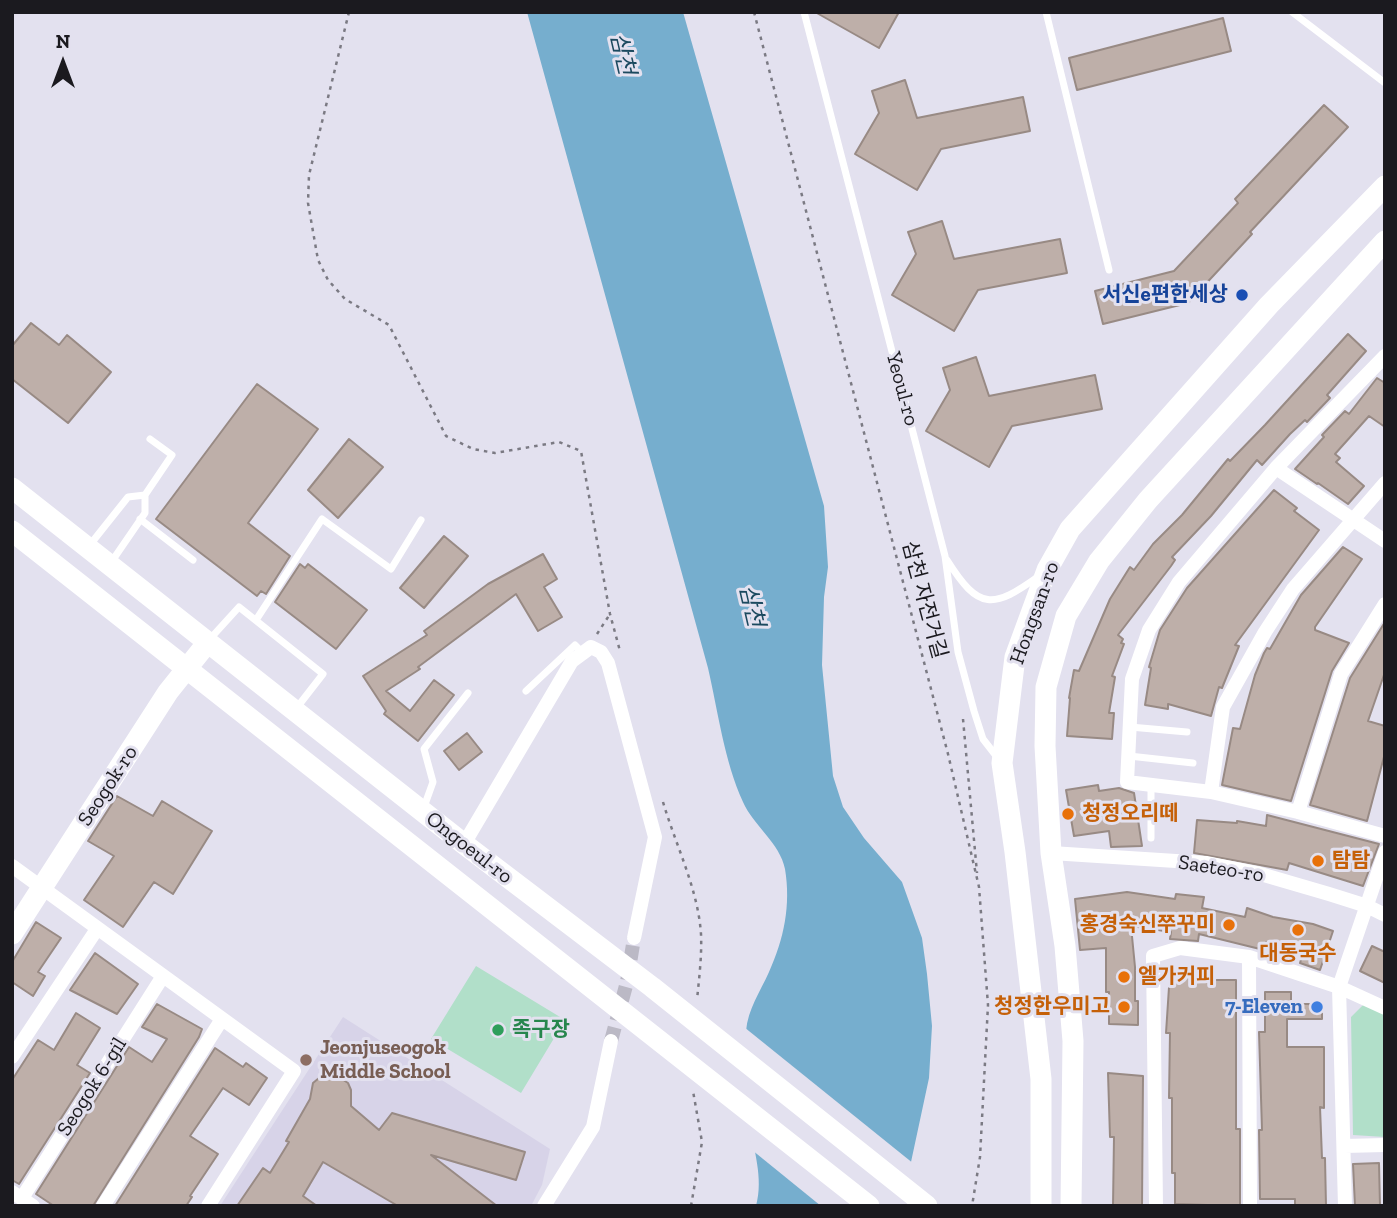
<!DOCTYPE html>
<html>
<head>
<meta charset="utf-8">
<style>
	body { margin:0 }
	#map { position:relative; width:1397px; height:1218px; overflow:hidden; background:#e3e1ef; font-family:"Zilla Slab",serif }
	canvas { display:block }
	.frame { position:absolute; inset:0; border:14px solid #1b1a1f; pointer-events:none }
	.north { position:absolute; left:28px; top:28px; width:70px; height:70px; -webkit-text-stroke:5px #e3e1ef; paint-order:stroke; rotate:0deg; font-size:19px; font-weight:700; line-height:28px; text-align:center; color:#1b1a1f }
	.north::after { content:''; display:block; margin:auto; width:24px; height:32px; background:#1b1a1f; clip-path:polygon(50% 0,100% 100%,50% 72%,0 100%) }
</style>
</head>
<body>
<div id="map">
<canvas width="1397" height="1218"></canvas>
<div class="frame"></div>
<div class="north">N</div>
</div>
<script>
const g = document.querySelector('canvas').getContext('2d');
g.lineJoin = 'round';
function fillPath(path, color) {
  g.fillStyle = color;
  g.fill(path, 'evenodd');
}
function stroke(path, color, width, dash) {
  g.strokeStyle = color;
  g.lineWidth = width;
  g.lineCap = dash ? 'butt' : 'round';
  g.setLineDash(dash || []);
  g.stroke(path);
}
function label(font, color, halo, rows, align = 'center') {
  g.font = font + ' "Zilla Slab","Noto Sans KR",serif';
  g.lineWidth = 6;
  g.setLineDash([]);
  g.textBaseline = 'middle';
  g.strokeStyle = halo;
  g.fillStyle = color;
  for (const [text, x, y, turn = 0] of rows) {
    g.save();
    g.translate(x, y);
    g.rotate((+turn || 0) * Math.PI / 180);
    g.textAlign = isNaN(turn) ? turn : align;
    if (halo) g.strokeText(text, 0, 0);
    g.fillText(text, 0, 0);
    g.restore();
  }
}
fillPath(new Path2D(`
	M343,1017l207,132 -8,36 -11,21h-311z`), '#d7d3e8');
fillPath(new Path2D(`
	M476,966l89,54 -44,73 -90,-54z
	M1364,1004l21,11v122l-32,-2 -2,-118z`), '#b1dfc9');
fillPath(new Path2D(`
	M527,12h156l141,494 4,61 -4,30 -2,68 11,111 10,31 21,31 38,44 20,56 5,36 5,52 -3,52 -18,84 -19,44h-136c8,-29 -3,-56 -6,-84 -2,-25 -6,-67 -4,-91 2,-22 14,-39 23,-59 15,-33 22,-67 16,-103 -5,-26 -32,-44 -42,-67 -19,-42 -25,-91 -35,-134z`), '#76aece');
fillPath(new Path2D(`
	M744,1027l170,137 -17,42h-76l-69,-56 -6,-26 -4,-49z`), '#e3e1ef');
const building = new Path2D(`
	M815,12h84l-20,36z
	M1223,18l8,33 -154,39 -8,-32z
	M905,80l12,38 106,-21 7,34 -89,18 -24,41 -62,-36 24,-41 -7,-22z
	M1324,105l24,22 -98,105 2,2 -64,69 -85,21 -8,-33 79,-20 64,-68 -3,-4z
	M942,221l12,38 106,-20 7,34 -89,17 -24,41 -62,-36 24,-41 -8,-22z
	M31,323l28,22 8,-10 44,37 -43,51 -56,-44v-33z
	M1348,334l18,17 -39,44 3,3 -23,24 -2,-2 -15,14 -28,31 -5,-5 -46,56 -39,41 3,3 -4,6 -53,69 5,4 -2,4 3,1 -12,32 3,1 -6,36h5l-2,26 -45,-3 3,-38h-1l5,-28 5,1 31,-72 20,-32 4,3 19,-26 29,-29 46,-56 2,2 35,-36z
	M976,357l13,39 106,-21 7,34 -90,17 -23,41 -63,-36 24,-41 -7,-22z
	M1377,378l8,5v44l-16,-11 -34,38 5,4 -4,4 28,24 -16,18 -30,-21 -1,1 -22,-15 29,-32 -2,-2 23,-24 4,3z
	M257,384l61,45 -70,94 42,33 -24,38 -5,-3 -4,5 -101,-77z
	M349,439l34,28 -45,51 -30,-28z
	M1274,490l23,18 -3,3 25,19 -84,115 4,1 -17,42 -3,-1 -8,29 -43,-12v5l-23,-4 6,-37 -2,-1 11,-37 27,-42z
	M444,536l24,20 -44,52 -24,-20z
	M1343,547l19,12 -47,68v3l34,13 -17,28 -41,130 -69,-16 11,-57 7,1 15,-54 9,-22 3,-5 3,1 31,-54z
	M543,554l14,25 -13,8 18,30 -24,14 -22,-37 -98,73 2,2 -34,22 24,20 24,-31 20,15 -36,46 -34,-27 2,-3 -23,-35 64,-41 -3,-4 64,-47z
	M300,564l5,4 3,-4 59,46 -31,39 -61,-47z
	M1385,622v50l-17,49 17,5v27l-18,68 -57,-16 40,-127z
	M467,733l15,19 -23,18 -15,-19z
	M1098,785l1,6 20,-3 15,5 8,53 -31,1 -2,-16 -35,5 -8,-46z
	M117,796l36,20 9,-15 50,30 -39,63 -19,-12 -31,45 -39,-27 30,-44 -26,-15z
	M1267,815l112,29 -16,42 -74,-23 -2,7 -93,-17 3,-33 40,3v-2l29,5z
	M1127,892l48,7 1,-5 28,3 -2,11 43,9 2,-9 26,9 40,7 20,7 -13,39 -20,-7 4,-13 -38,-8 -2,8 -65,-16 -1,7 -28,-2 1,-7 -40,-6 4,41v34h3v24l-29,-1v-32h-3v-44l-26,2 -5,-51z
	M36,922l25,16 -23,34 7,4 -12,20 -21,-14v-20z
	M1372,946l13,6v31l-25,-12z
	M95,953l43,31 -21,30 -47,-24z
	M1170,972l26,1v7h40v149h4v77l-65,-2v-31h-3v-75h-3l1,-65h-4z
	M1265,992h26v12h31v15h-35v28h37v61l-4,-1 2,51h3l1,48h-31v-7h-35l-1,-69h3l-3,-98h6z
	M157,1004l45,25 -3,8 -106,169h-39l-18,-12 93,-147 23,15 15,-23 -25,-12z
	M76,1013l24,15 -23,37 13,8 -71,111 -7,-4v-100l26,-40 16,10z
	M215,1048l28,19 3,-4 21,15 -18,27 -26,-17 -33,48 28,18 -28,42 2,1 -6,9h-71z
	M1108,1073l35,3 -1,130h-29l1,-69h-4z
	M334,1074l14,9 3,7v16l28,24 13,-17 133,39 -9,28 -85,-25 66,51h-99l-75,-44 -20,34 14,10h-80l26,-38 7,5 19,-31 -3,-1 24,-42 3,-16 6,-5z
	M1379,1163l1,43h-25l-2,-42z`);
fillPath(building, '#beafa9');
stroke(building, '#988a84', 2);
stroke(new Path2D(`
	M611,1041l16,-59 7,-44`), '#bbb9c5', 14, [14, 7]);
stroke(new Path2D(`
	M349,12l-40,163 -1,28 10,57 10,20 17,19 44,26 57,111 27,13 22,4 64,-11 22,9 29,163 10,37
	M754,12l194,742 31,133 9,118 -8,152 -8,49
	M597,634l13,-20
	M963,719l14,154
	M663,802c13,44 35,87 38,132 1,22 -2,45 -4,66
	M691,1206l11,-64 -9,-51`), '#7b7a83', 2.5, [3.5, 5]);
stroke(new Path2D(`
	M804,12l141,544 13,96 16,59 9,28 14,18
	M1046,12l63,258
	M1292,12l93,71
	M140,519l53,41
	M89,546l39,-49 17,-2
	M947,560c32,51 46,49 92,16
	M110,564l35,-51v-18l27,-40 -22,-16
	M256,620l66,-101 69,50 30,-49
	M209,640l30,-33 84,67 -28,36
	M526,691l49,-46 7,7
	M1130,727l57,5
	M1129,756l64,7
	M424,807l9,-25 -9,-33 44,-56
	M1151,838v-53`), '#fff', 7);
stroke(new Path2D(`
	M1276,468l109,-112
	M1385,541l-109,-73 -97,114 -30,48 -17,49 -5,103 84,10 87,20 87,24
	M1211,792l12,-85 42,-75 28,-43 92,-106
	M1298,812l43,-138 44,-70
	M464,844l108,-183 19,-14 10,5 7,11 47,174 -21,101
	M1051,853l156,10 50,10 72,21 38,12 18,9
	M12,866l282,205 -86,135
	M1249,957l1,249
	M12,1057l85,-128
	M1344,1146l41,-1
	M12,1192l21,14
	M22,1198l141,-222
	M103,1206l119,-187
	M544,1206l49,-79 18,-86
	M1156,1206l-3,-250 27,-8 69,9 90,30 46,21
	M1345,1206l-6,-219 46,-135`), '#fff', 14);
stroke(new Path2D(`
	M12,488l452,356 188,143 275,219
	M12,531l857,675
	M12,934l156,-242 40,-50
	M1041,1206v-127l-26,-227 -13,-89 13,-106 32,-87 23,-41 199,-224 116,-119
	M1071,1206l2,-165 -8,-95 -14,-93 -6,-107 1,-59 20,-71 33,-55 49,-61 237,-259`), '#fff', 21);
for (const [x, y, r, color] of [
	[1242,295,7,"#1a4fb4"],
	[1068,814,7,"#e8710a"],
	[1318,861,7,"#e8710a"],
	[1229,925,7,"#e8710a"],
	[1298,930,7,"#e8710a"],
	[1124,977,7,"#e8710a"],
	[1124,1007,7,"#e8710a"],
	[1317,1007,7,"#3f7fe0"],
	[498,1030,7,"#2e9e5b"],
	[306,1060,7,"#8d6e63"]
]) {
  const dot = new Path2D();
  dot.arc(x, y, r, 0, 2 * Math.PI);
  g.fillStyle = color;
  g.fill(dot);
  stroke(dot, '#e3e1ef', 2.5);
}
label('bold 21px', '#164399', '#e3e1ef', [
	["서신e편한세상",1228,295]
], 'right');
label('21px', '#1b1a1f', '#e3e1ef', [
	["Yeoul-ro",902,389,75],
	["삼천 자전거길",924,600,75],
	["Hongsan-ro",1035,613,-70],
	["Seogok-ro",108,786,-57],
	["Ongoeul-ro",469,848,38],
	["Saeteo-ro",1221,869,9],
	["Seogok 6-gil",92,1087,-58]
]);
label('bold 21px', '#c56008', '#e3e1ef', [
	["청정오리떼",1082,814],
	["탐탐",1332,861],
	["홍경숙신쭈꾸미",1215,925,"right"],
	["대동국수",1298,954,"center"],
	["엘가커피",1138,977],
	["청정한우미고",1110,1007,"right"]
], 'left');
label('bold 21px', '#366cbe', '#e3e1ef', [
	["7-Eleven",1303,1007]
], 'right');
label('bold 21px', '#27864d', '#e3e1ef', [
	["족구장",512,1030]
], 'left');
label('bold 21px', '#785e54', '#e3e1ef', [
	["Jeonjuseogok",320,1048],
	["Middle School",320,1072]
], 'left');
label('italic 23px', '#1b495f', '#e3e1ef', [
	["삼천",622,54,77],
	["삼천",751,606,77]
]);
</script>
</body>
</html>
